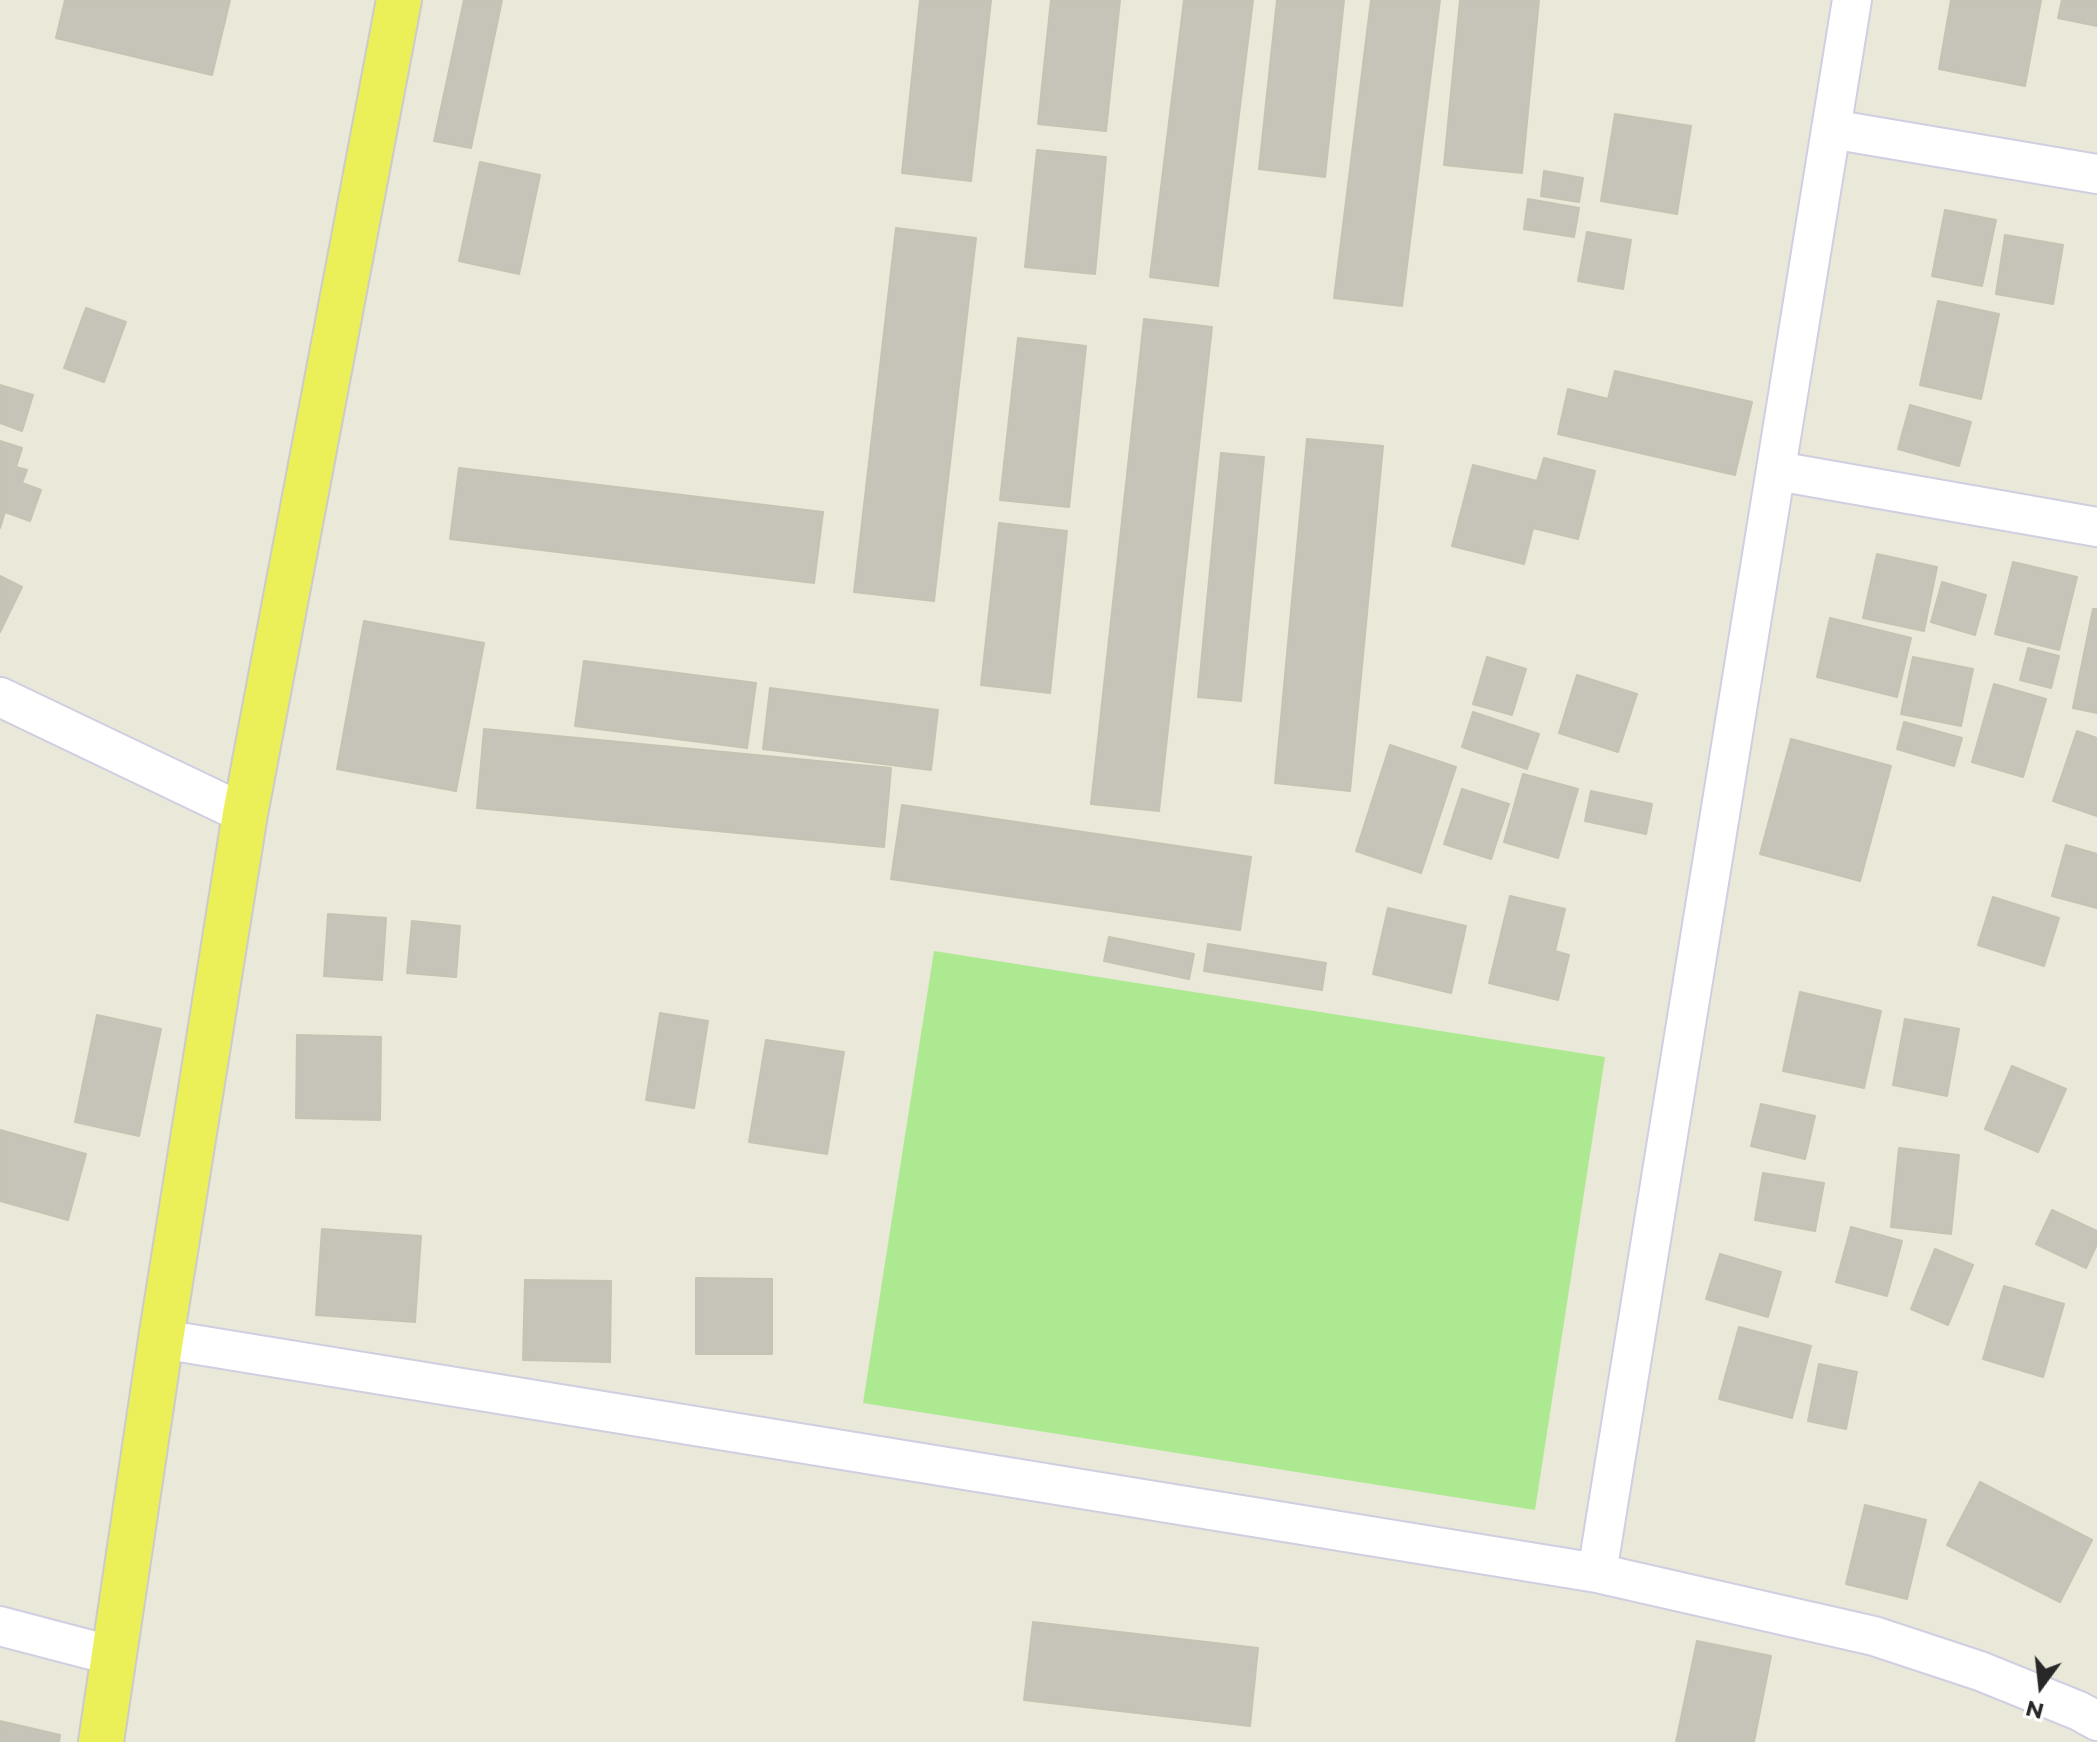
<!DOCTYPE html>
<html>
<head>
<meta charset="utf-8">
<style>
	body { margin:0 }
	#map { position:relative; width:2097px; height:1742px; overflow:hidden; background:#eae8d9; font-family:Montserrat,sans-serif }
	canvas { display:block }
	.north { position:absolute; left:2001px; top:1646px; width:80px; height:80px; -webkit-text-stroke:6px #fff; paint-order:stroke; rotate:195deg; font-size:22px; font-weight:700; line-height:32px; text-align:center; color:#282828 }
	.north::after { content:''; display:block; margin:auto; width:28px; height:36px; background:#282828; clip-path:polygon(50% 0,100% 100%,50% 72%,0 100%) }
</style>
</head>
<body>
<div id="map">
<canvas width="2097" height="1742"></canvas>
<div class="north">N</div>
</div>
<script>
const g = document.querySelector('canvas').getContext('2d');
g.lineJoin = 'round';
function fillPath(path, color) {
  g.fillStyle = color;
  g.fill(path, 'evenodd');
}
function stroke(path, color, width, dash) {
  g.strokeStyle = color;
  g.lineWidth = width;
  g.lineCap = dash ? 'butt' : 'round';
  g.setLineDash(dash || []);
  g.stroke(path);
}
fillPath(new Path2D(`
	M934,951l671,106 -70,453 -672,-107z`), '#ace990');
const building = new Path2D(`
	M65,0h165l-18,75 -156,-37z
	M464,0h38l-31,148 -37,-7z
	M920,0h71l-20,181 -69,-8z
	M1051,0h69l-14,131 -68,-7z
	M1184,0h69l-35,286 -68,-9z
	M1277,0h67l-19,177 -66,-8z
	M1371,0h69l-38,306 -68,-8z
	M1460,0h79l-17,173 -78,-8z
	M1951,0h90l-16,86 -86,-17z
	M2062,0h35v26l-39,-8z
	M1615,114l76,12 -14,88 -76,-13z
	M1037,150l69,7 -11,117 -70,-7z
	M480,162l60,13 -21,99 -60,-13z
	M1544,171l39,7 -4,24 -38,-6z
	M1528,199l51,9 -5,29 -50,-8z
	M1945,210l51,10 -14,66 -50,-10z
	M896,228l80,10 -42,363 -80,-9z
	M1587,232l44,8 -8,49 -45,-8z
	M2005,235l58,10 -10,59 -57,-10z
	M1938,301l61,13 -18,85 -61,-14z
	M86,308l40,14 -22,60 -40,-14z
	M1144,319l68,8 -53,484 -68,-7z
	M1018,338l68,8 -17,161 -69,-7z
	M1615,371l137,31 -17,73 -177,-41 10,-45 40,10z
	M0,385l33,10 -11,36 -22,-8z
	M1910,405l61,17 -12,44 -61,-17z
	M1307,439l76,7 -33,345 -75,-8z
	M0,441l22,7 -6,19 11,3 -5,13 19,7 -11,31 -25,-9 -5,16z
	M1221,453l43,4 -23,244 -43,-4z
	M1544,458l51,13 -17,68 -45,-11 -9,36 -72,-18 21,-81 64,16z
	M459,468l364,44 -9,71 -364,-44z
	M999,523l68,8 -17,162 -69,-8z
	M1877,554l60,13 -13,64 -61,-13z
	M2013,562l64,15 -18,73 -64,-16z
	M0,576l22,11 -22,45z
	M1942,582l44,13 -11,40 -44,-13z
	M2093,609h4v104l-24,-5z
	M1830,618l81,20 -14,59 -80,-20z
	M364,621l120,22 -28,148 -119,-22z
	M2028,648l31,8 -8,32 -31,-8z
	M1487,657l39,12 -14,46 -39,-11z
	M1913,657l60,12 -12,57 -60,-12z
	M584,661l172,22 -9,65 -172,-22z
	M1577,675l60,19 -19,58 -59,-19z
	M1994,684l52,15 -23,78 -51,-15z
	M770,688l168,22 -7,60 -168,-21z
	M1473,712l66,22 -12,35 -65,-22z
	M1904,722l58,16 -8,28 -57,-17z
	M484,729l407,39 -7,79 -407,-39z
	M2077,731l20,7v78l-44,-15z
	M1791,739l100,27 -31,115 -100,-27z
	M1390,745l66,22 -35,106 -65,-22z
	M1523,774l55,15 -20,69 -54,-16z
	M1462,789l47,15 -18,55 -47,-15z
	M1591,791l61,13 -6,30 -61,-13z
	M902,805l349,52 -11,73 -349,-51z
	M2066,845l31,9v54l-45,-12z
	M1510,896l55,13 -10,42 14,4 -11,45 -69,-17z
	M1993,897l66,21 -15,48 -66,-21z
	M1388,908l78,18 -15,67 -78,-19z
	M328,914l58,4 -4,62 -58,-4z
	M412,921l48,5 -4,51 -49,-4z
	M1109,937l85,17 -5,25 -85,-18z
	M1208,944l118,19 -4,27 -118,-19z
	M1800,992l81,19 -17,77 -81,-17z
	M660,1013l48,8 -14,87 -48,-8z
	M97,1015l64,14 -22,107 -64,-14z
	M1905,1019l54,10 -12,67 -54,-11z
	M297,1035l84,2 -1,83 -84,-2z
	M766,1040l78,12 -17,102 -78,-12z
	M2012,1066l54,23 -28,63 -53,-23z
	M1761,1104l54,12 -10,43 -54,-13z
	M0,1130l86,24 -18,66 -68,-19z
	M1899,1148l60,7 -8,79 -60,-7z
	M1763,1173l61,10 -9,48 -60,-11z
	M2052,1210l45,21v13l-11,24 -50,-24z
	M1851,1227l51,14 -15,55 -51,-14z
	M322,1229l99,7 -6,86 -99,-7z
	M1935,1249l38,16 -25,60 -37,-16z
	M1720,1254l61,18 -13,45 -62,-18z
	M696,1278l76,1v75h-76z
	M525,1280l86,1 -1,81 -87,-2z
	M2004,1286l60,18 -21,73 -60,-18z
	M1739,1327l72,19 -19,72 -73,-19z
	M1819,1364l38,8 -11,57 -38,-8z
	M1980,1482l112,58 -32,62 -113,-57z
	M1865,1505l61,15 -19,79 -61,-15z
	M1033,1622l225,26 -8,78 -226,-26z
	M1697,1641l74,15 -17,86h-78z
	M0,1721l60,14 -1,7h-59z`);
fillPath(building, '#c6c4b9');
stroke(building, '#c5c4b3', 2);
const street = new Path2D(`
	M1831,129l266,45
	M1777,471l320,56
	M0,697l245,117
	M161,1339l1436,234 277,63 106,35 99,40 18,10
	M1597,1573l255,-1573
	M0,1626l114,30`);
const primary = new Path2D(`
	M101,1742l60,-403 84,-525 154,-814`);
stroke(street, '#d0cee1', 42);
stroke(primary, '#cbcbcb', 48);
stroke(street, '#fff', 38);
stroke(primary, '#ebf059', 44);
</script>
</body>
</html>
